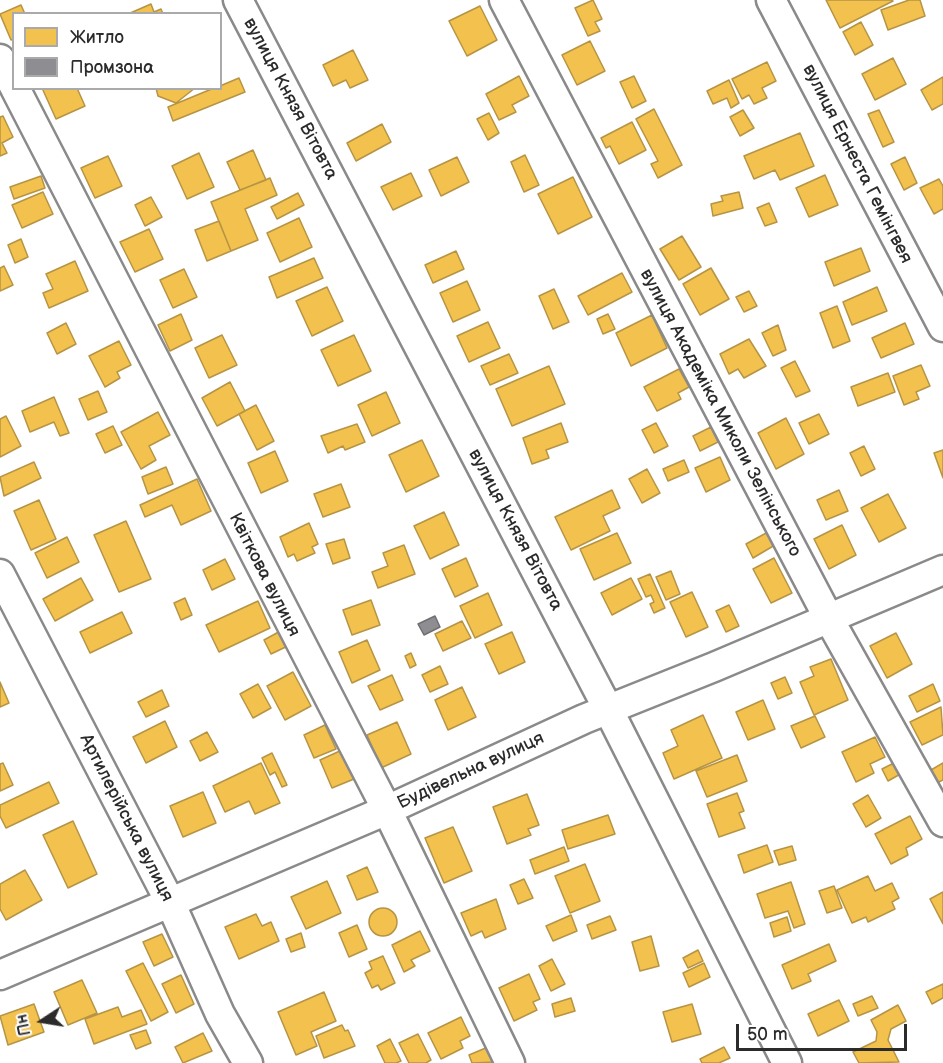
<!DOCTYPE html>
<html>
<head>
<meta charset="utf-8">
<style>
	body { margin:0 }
	#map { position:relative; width:943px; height:1063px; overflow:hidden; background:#fff; font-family:"Balsamiq Sans",sans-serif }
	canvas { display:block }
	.legend { position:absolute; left:12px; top:12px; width:210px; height:78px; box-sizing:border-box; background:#fff; border:2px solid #aaa; margin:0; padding:8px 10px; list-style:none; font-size:18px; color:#2b2b2b }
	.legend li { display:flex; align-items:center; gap:12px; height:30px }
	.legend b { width:30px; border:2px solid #aaa }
	.north { position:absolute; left:12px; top:991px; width:60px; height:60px; -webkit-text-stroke:4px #fff; paint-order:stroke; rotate:258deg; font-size:16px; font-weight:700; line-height:24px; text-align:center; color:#2b2b2b }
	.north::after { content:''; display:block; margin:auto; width:21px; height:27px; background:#2b2b2b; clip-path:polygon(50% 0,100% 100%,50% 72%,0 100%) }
	.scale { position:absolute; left:736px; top:1024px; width:171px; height:27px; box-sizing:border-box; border:3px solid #2b2b2b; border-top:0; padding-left:8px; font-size:18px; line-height:21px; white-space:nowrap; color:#2b2b2b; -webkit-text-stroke:4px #fff; paint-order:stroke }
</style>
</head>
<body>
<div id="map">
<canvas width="943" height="1063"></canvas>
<ul class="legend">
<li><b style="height:16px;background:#f2c14e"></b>Житло</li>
<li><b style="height:16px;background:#8d8d92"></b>Промзона</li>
</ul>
<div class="north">Пн</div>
<div class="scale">50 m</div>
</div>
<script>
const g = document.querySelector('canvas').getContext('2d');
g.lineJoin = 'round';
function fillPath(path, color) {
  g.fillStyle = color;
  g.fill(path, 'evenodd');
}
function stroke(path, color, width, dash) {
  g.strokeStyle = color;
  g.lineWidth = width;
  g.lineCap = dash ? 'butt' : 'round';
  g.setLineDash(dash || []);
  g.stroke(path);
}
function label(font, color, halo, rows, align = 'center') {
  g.font = font + ' "Balsamiq Sans",sans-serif';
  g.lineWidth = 6;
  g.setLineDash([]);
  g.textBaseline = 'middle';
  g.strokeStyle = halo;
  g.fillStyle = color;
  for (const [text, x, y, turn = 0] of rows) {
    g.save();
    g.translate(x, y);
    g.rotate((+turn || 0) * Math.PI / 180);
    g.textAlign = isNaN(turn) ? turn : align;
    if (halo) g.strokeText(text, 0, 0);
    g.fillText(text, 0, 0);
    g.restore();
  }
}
const homes = new Path2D(`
	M593,0l9,19 -7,3 5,9 -12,5 -13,-28z
	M826,0h66l1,1 -53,27z
	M909,0h11l5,16 -37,14 -7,-20z
	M151,4l3,8 7,-3 2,5h-35z
	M21,5l4,9h-11v25l-3,1 -11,-26z
	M480,6l17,34 -30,16 -18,-35z
	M861,22l12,23 -18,10 -12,-23z
	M590,41l15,30 -28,14 -15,-30z
	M353,50l15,30 -18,8 -4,-8 -13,6 -10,-21z
	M893,58l13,26 -31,16 -13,-26z
	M767,62l9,19 -14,7 5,10 -13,6 -5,-9 -7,4 -10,-20z
	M519,76l10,20 -17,9 4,7 -17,8 -13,-26z
	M634,76l12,25 -14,7 -12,-26z
	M943,77v27l-11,6 -11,-20z
	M239,78l6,14 -72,29 -5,-14 46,-19h6v-2z
	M729,80l10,23 -8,5 -4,-10 -14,6 -6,-13z
	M42,88h35l8,18 -29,13z
	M156,88h39l-19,15 -18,-7z
	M654,109l28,56 -24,13 -7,-14 7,-3 -22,-42z
	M743,110l11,18 -14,8 -10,-19z
	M879,110l15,32 -11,5 -15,-33z
	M489,113l10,20 -11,7 -11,-21z
	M3,116l10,21 -11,6 5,10 -7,3v-39z
	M632,122l14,28 -27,14 -9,-18 -4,2 -5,-10z
	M382,124l9,18 -35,19 -9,-18z
	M800,133l14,33 -34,14 -5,-10 -21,9 -10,-23z
	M253,150l13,30 -26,10 -13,-28z
	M199,153l15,34 -27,12 -15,-33z
	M525,155l14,30 -15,7 -13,-30z
	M108,156l14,30 -27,12 -14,-30z
	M457,157l12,25 -28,14 -12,-26z
	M905,157l12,26 -13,7 -13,-26z
	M411,173l11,23 -29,14 -12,-23z
	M825,175l13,30 -29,12 -13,-29z
	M41,176l4,12 -31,11 -4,-12z
	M573,177l19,40 -34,17 -20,-40z
	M270,178l7,17 -32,14 13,31 -27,11 -20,-49z
	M939,179l4,7v23l-9,5 -14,-26z
	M43,192l10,22 -31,14 -10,-23z
	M739,192l4,16 -30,8 -2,-12 12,-3 -2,-5z
	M298,193l6,12 -27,14 -6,-12z
	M151,197l11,20 -17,9 -10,-21z
	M769,203l8,19 -12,4 -8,-18z
	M299,218l13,29 -32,15 -13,-29z
	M219,221l12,30 -24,10 -12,-31z
	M149,229l14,30 -28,13 -15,-30z
	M682,236l19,31 -22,13 -19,-31z
	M21,239l7,18 -13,6 -7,-18z
	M861,248l9,23 -36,15 -9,-24z
	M456,251l8,18 -31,14 -8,-18z
	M314,258l9,20 -46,20 -8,-21z
	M75,261l13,30 -39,17 -6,-15 10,-4 -7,-15z
	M4,266l9,19 -13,6v-23z
	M711,268l18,31 -29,16 -17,-31z
	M184,269l13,28 -24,11 -13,-28z
	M622,273l10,19 -44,23 -10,-19z
	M467,281l13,29 -27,12 -13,-29z
	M327,287l16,34 -31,15 -16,-35z
	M877,287l10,24 -35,14 -9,-23z
	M554,289l15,33 -16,7 -14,-33z
	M749,291l8,15 -13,6 -8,-15z
	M837,306l13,35 -17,7 -13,-35z
	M181,314l11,26 -22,11 -12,-26z
	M608,314l7,15 -12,5 -6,-15z
	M652,315l15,33 -36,18 -15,-33z
	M488,322l12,26 -31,14 -12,-26z
	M66,323l10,21 -19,10 -10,-21z
	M905,323l9,21 -33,14 -9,-20z
	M778,325l8,25 -13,6 -11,-23z
	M222,335l15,30 -28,13 -14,-30z
	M354,335l17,36 -33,15 -17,-36z
	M749,339l17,27 -22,12 -6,-9 -9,5 -9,-20z
	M119,341l12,24 -14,7 3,6 -15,9 -16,-31z
	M509,354l9,19 -28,12 -9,-19z
	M795,361l15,30 -14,6 -15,-29z
	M921,365l9,21 -14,6 3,7 -15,6 -11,-29z
	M549,366l16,38 -53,22 -16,-37z
	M679,369l10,18 -11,6 3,6 -24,12 -13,-24z
	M888,373l7,19 -37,14 -7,-19z
	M230,382l15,29 -28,15 -15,-28z
	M98,391l9,21 -19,8 -9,-21z
	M386,392l14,31 -28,13 -14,-31z
	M54,397l15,36 -9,3 -6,-14 -24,10 -8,-21z
	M256,405l18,36 -17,9 -18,-36z
	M158,412l12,23 -21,11 7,14 -15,9 -20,-37z
	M819,414l10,20 -20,10 -10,-21z
	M6,416l15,30 -21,11v-38z
	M786,418l18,36 -28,15 -18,-36z
	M561,423l7,19 -22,8 3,8 -17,6 -9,-26z
	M656,423l12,23 -14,7 -12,-23z
	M357,424l8,18 -20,8 -2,-4 -15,7 -7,-17z
	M113,426l9,19 -17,8 -9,-19z
	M711,427l7,15 -18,9 -7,-15z
	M422,440l17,36 -33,16 -17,-37z
	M864,446l11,23 -14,7 -11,-23z
	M943,450v28l-9,-25z
	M275,451l13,30 -27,12 -13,-30z
	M720,457l10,23 -24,12 -11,-24z
	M684,460l5,12 -21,9 -5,-12z
	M34,462l7,16 -37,18 -4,-19z
	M166,467l7,17 -25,10 -6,-17z
	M647,469l13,24 -18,10 -13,-24z
	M197,479l14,32 -30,14 -9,-20 -27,12 -5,-12z
	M341,484l9,23 -27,10 -9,-23z
	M612,490l8,18 -17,8 7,15 -39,19 -16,-33z
	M839,490l9,21 -22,9 -9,-20z
	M888,494l18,34 -27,14 -18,-34z
	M39,500l17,39 -25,11 -17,-39z
	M444,512l15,33 -29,14 -16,-33z
	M126,521l25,58 -32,13 -25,-57z
	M309,523l9,21 -6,3 3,6 -18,8 -3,-7 -6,3 -8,-20z
	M842,525l14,30 -27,14 -15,-30z
	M768,532l7,13 -22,13 -7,-14z
	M617,533l14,30 -37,17 -14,-31z
	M67,537l12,25 -32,16 -12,-25z
	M344,539l6,19 -17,6 -7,-20z
	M404,545l11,29 -37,14 -6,-16 16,-6 -5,-13z
	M466,558l12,28 -23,11 -13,-28z
	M774,558l18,35 -21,10 -18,-34z
	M225,559l10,20 -23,11 -9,-20z
	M671,571l9,23 -14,6 -10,-23z
	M650,574l15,34 -11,5 -4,-9 4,-2 -3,-7 -5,2 -8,-18z
	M81,578l12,22 -38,21 -12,-22z
	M631,578l11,21 -30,16 -11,-22z
	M692,592l16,35 -22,10 -16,-35z
	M488,593l14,32 -27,13 -15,-32z
	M185,598l7,17 -11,5 -7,-17z
	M371,600l9,25 -28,10 -9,-25z
	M258,601l12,27 -51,24 -13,-27z
	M729,605l10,21 -13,6 -10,-21z
	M122,612l10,21 -42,20 -10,-21z
	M462,621l9,17 -28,13 -8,-17z
	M284,629l8,15 -21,10 -7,-14z
	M512,632l13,30 -26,12 -14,-30z
	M896,633l16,31 -25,14 -17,-32z
	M367,640l13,30 -28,13 -13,-31z
	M411,653l5,12 -6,3 -5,-12z
	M831,659l17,41 -34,15 -14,-33 14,-6 -4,-9z
	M440,666l8,18 -18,8 -8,-17z
	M293,672l18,34 -26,14 -18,-34z
	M392,675l11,25 -23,10 -12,-24z
	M785,677l7,16 -14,6 -7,-16z
	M0,682l9,21 -9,4z
	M258,684l13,24 -18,10 -13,-24z
	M933,684l7,17 -23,11 -8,-16z
	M462,687l14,30 -28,13 -13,-30z
	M162,690l7,16 -23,11 -8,-15z
	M763,700l12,29 -27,11 -12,-28z
	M941,707l2,28 -21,10 -12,-23z
	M703,715l19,43 -48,21 -11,-26 15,-7 -7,-16z
	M815,716l10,21 -24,11 -10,-22z
	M165,721l12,26 -31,16 -13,-26z
	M397,722l14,32 -30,14 -14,-33z
	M325,725l11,24 -22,9 -10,-23z
	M207,732l11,20 -18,9 -10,-20z
	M875,737l10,20 -15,7 4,9 -18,9 -14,-30z
	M342,750l12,29 -22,9 -12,-28z
	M272,753l15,32 -5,2 -7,-15 -5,3 -8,-17z
	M737,755l10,26 -40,16 -11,-26z
	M898,761l6,11 -16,9 -6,-12z
	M3,763l10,22 -13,6v-27z
	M261,763l19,40 -25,11 -6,-13 -24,11 -12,-26z
	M943,763v17l-6,3 -6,-13z
	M49,782l10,21 -53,25 -6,-12v-11z
	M203,792l13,31 -33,14 -13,-31z
	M737,793l7,18 -5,2 6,15 -26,9 -12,-33z
	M527,794l12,31 -11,4 3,6 -24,9 -14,-37z
	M868,795l13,23 -15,9 -13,-23z
	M608,815l7,19 -47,15 -6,-19z
	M910,816l12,23 -16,9 2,7 -17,9 -16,-30z
	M73,821l24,53 -29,14 -25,-53z
	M453,827l19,44 -28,12 -19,-45z
	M767,845l6,17 -29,11 -6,-18z
	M792,846l4,14 -17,5 -5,-14z
	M564,847l5,14 -34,13 -5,-14z
	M585,864l15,37 -30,12 -15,-37z
	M367,867l11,25 -21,8 -10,-24z
	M25,870l17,30 -36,20 -6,-11v-25z
	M868,876l7,15 17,-8 7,15 -7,4 3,7 -27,13 -2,-5 -14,6 -15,-33z
	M524,879l9,19 -15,6 -8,-19z
	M327,881l14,32 -35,16 -15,-32z
	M791,882l14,42 -11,4 -6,-17 -23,7 -8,-24z
	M834,886l8,22 -15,5 -8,-22z
	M943,892v32l-13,-25z
	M496,899l10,30 -21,9 -3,-7 -11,5 -10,-23z
	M369 922a14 14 0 1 1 28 0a14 14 0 1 1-28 0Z
	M256,914l6,12 9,-4 8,19 -40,18 -14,-32z
	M571,915l6,16 -24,10 -7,-15z
	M610,916l6,14 -24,9 -5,-14z
	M787,917l4,14 -17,6 -4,-14z
	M357,925l10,24 -18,8 -10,-24z
	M420,931l10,20 -19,9 4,6 -11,6 -12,-27z
	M301,933l4,14 -14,5 -5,-13z
	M162,934l11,23 -19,9 -11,-24z
	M651,936l8,30 -19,5 -8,-29z
	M829,944l7,17 -28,13 3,7 -19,8 -10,-24z
	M698,950l5,11 -15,7 -5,-10z
	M383,956l12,27 -14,7 -3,-5 -6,3 -7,-15 7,-4 -3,-7z
	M552,959l13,25 -14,7 -12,-25z
	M143,963l25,49 -17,9 -25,-50z
	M704,963l6,14 -21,10 -6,-14z
	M529,974l11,25 -7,3 4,8 -23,11 -15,-33z
	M181,975l13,29 -18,9 -14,-29z
	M82,980l15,33 -29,12 -14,-33z
	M943,984v14l-11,6 -6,-12z
	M324,992l12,29 -25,11 6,14 -21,9 -18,-43z
	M872,996l6,12 -20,8 -5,-12z
	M571,998l4,13 -20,6 -3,-13z
	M839,1000l10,21 -31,15 -10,-22z
	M34,1004l10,28 -36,13 -8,-29z
	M692,1004l9,30 -29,8 -9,-30z
	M898,1005l8,16 -15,8 -3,11 11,22 -40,1 -6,-11 23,-11 1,-9 -6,-12z
	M118,1007l4,10 19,-7 6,14 -53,20 -9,-25z
	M461,1017l9,19 -10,5 3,7 -22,11 -13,-26z
	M342,1025l3,6 3,-1 7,16 -31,12 -8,-22z
	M146,1030l5,13 -15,6 -6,-14z
	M203,1033l9,18 -29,12 -8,-16z
	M418,1034l13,26 -5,3h-17l-10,-20z
	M390,1039l11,22 -5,2h-11l-8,-17z
	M488,1047l7,15 -23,1 -3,-8z
	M724,1047l6,11 -11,5h-17l-2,-4z`);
fillPath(homes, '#f2c14e');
stroke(homes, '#b69444', 1.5);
const industry = new Path2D(`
	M435,616l5,11 -16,8 -6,-11z`);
fillPath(industry, '#8d8d92');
stroke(industry, '#707073', 1.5);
const minor = new Path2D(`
	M238,0l370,709 179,354
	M504,0l325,619 114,203
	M771,0l172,327
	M0,59l14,27
	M15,88l372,722 123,253
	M0,574l170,328 50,112 28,49
	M0,975l387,-165 197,-91 130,-52 229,-97`);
stroke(minor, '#8a8a8a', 33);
stroke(minor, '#fff', 28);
label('18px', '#2b2b2b', '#fff', [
	["вулиця Князя Вітовта",290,99,62],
	["вулиця Ернеста Гемінгвея",857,164,63],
	["вулиця Академіка Миколи Зелінського",720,413,62],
	["вулиця Князя Вітовта",515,530,62],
	["Квіткова вулиця",264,575,63],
	["Будівельна вулиця",471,771,-25],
	["Артилерійська вулиця",126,818,63]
]);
</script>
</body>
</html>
